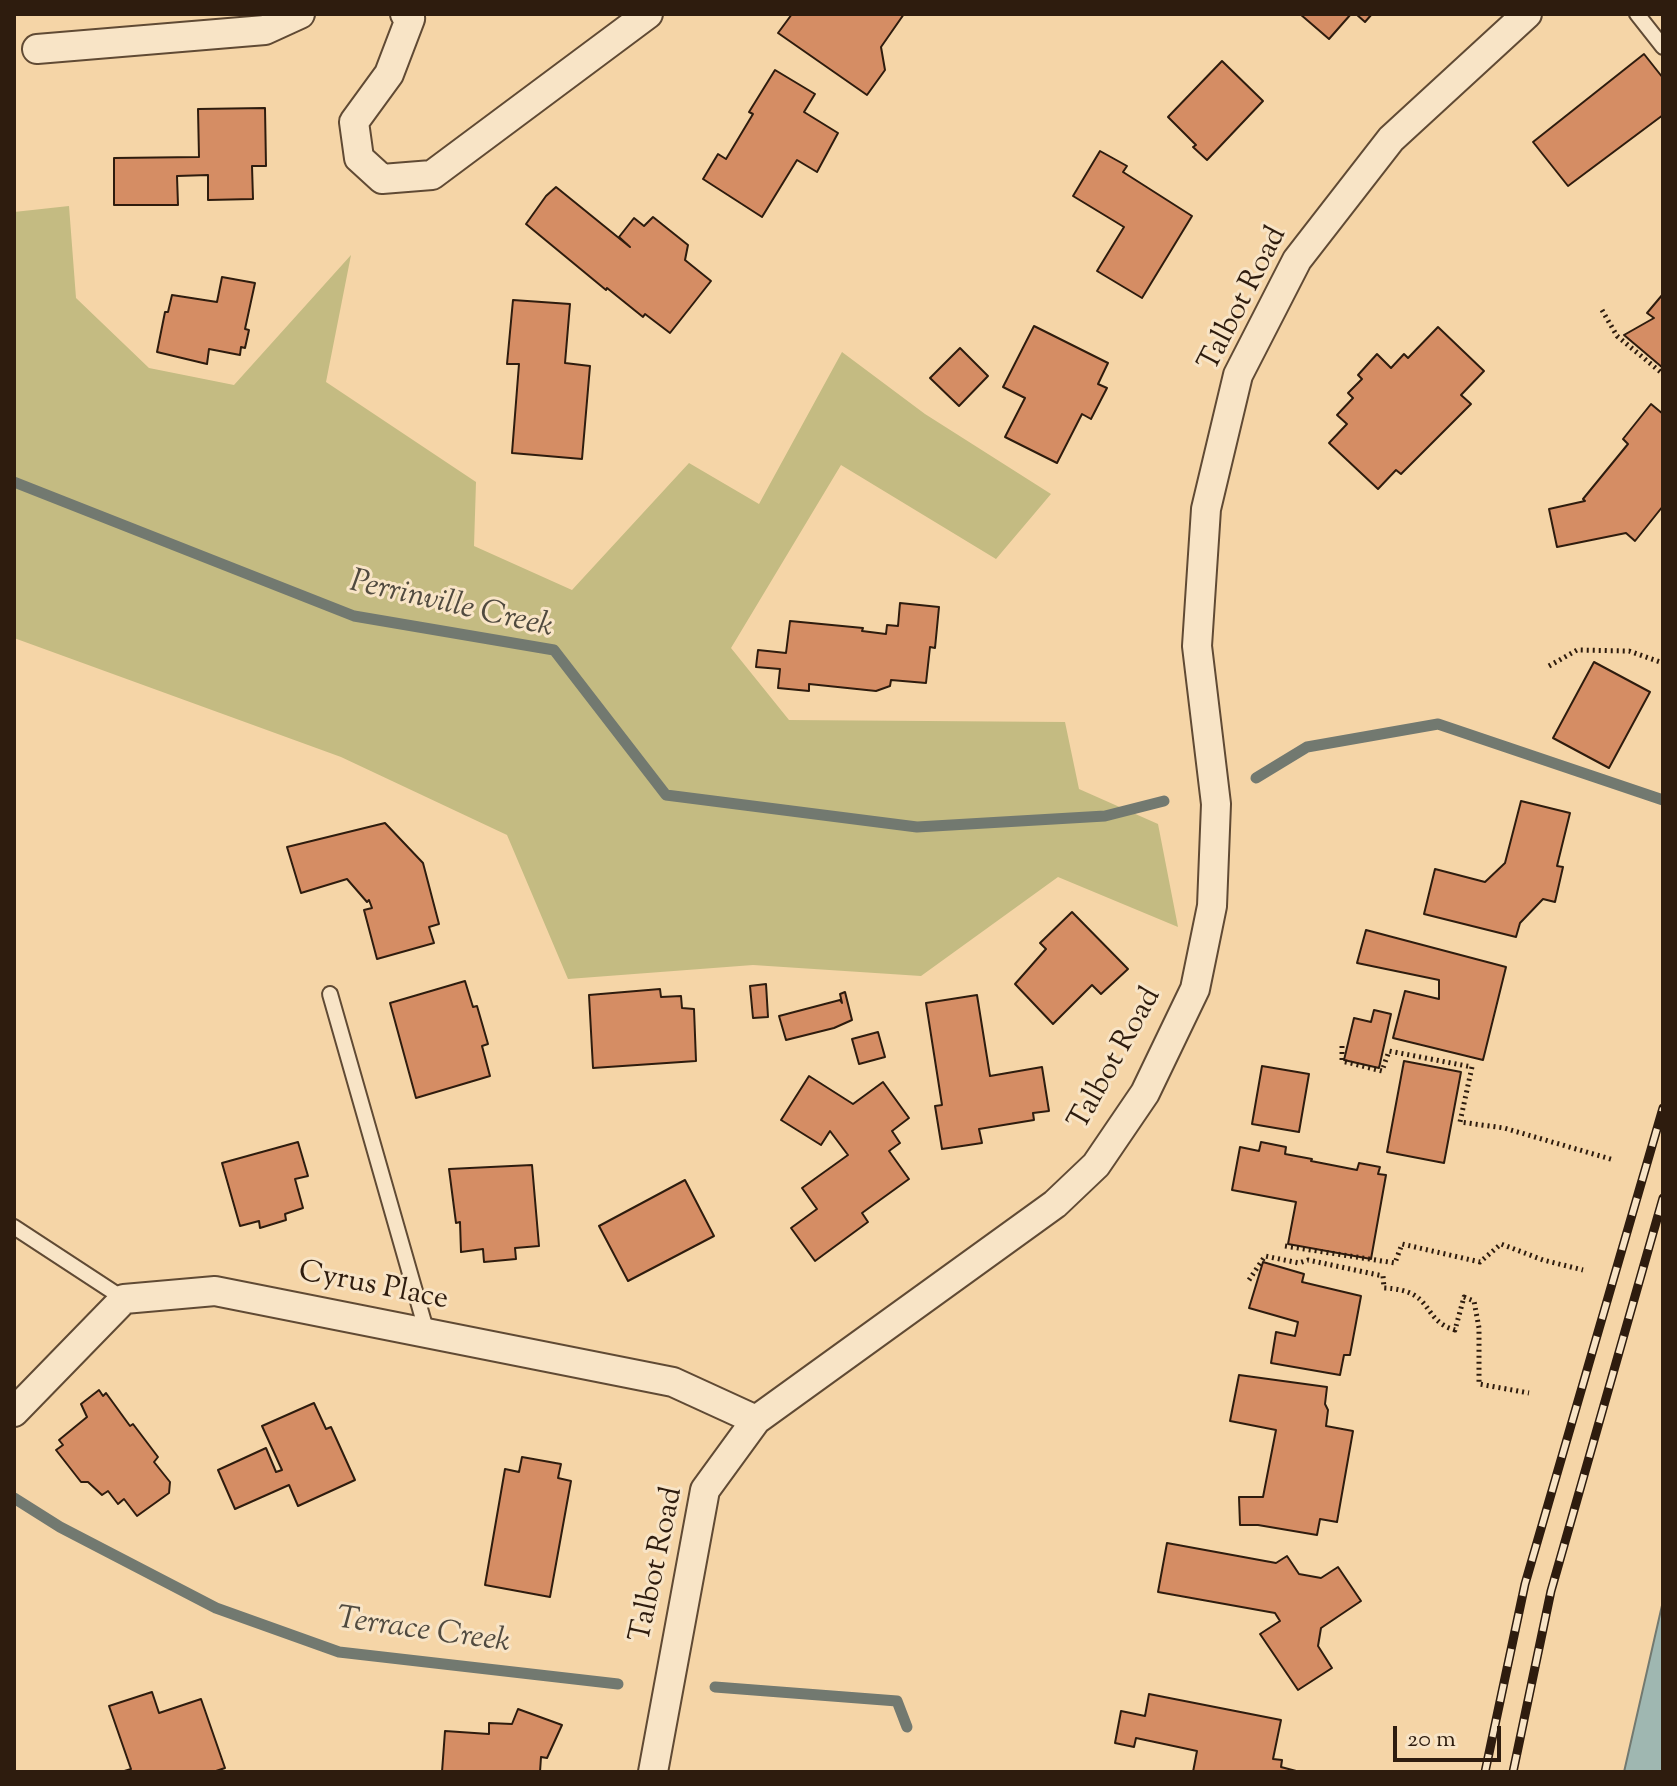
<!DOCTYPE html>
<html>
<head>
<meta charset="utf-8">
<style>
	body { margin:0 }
	#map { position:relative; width:1677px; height:1786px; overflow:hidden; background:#f5d5a7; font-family:"Sorts Mill Goudy",serif }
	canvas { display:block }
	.frame { position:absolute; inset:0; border:16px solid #2e1c0e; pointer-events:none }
	.scale { position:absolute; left:1393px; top:1726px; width:108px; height:36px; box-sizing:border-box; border:4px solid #2e1c0e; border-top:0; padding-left:10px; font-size:24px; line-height:28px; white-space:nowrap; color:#2e1c0e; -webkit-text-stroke:6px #f8e4c6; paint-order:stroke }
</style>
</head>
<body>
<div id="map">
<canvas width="1677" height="1786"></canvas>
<div class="frame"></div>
<div class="scale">20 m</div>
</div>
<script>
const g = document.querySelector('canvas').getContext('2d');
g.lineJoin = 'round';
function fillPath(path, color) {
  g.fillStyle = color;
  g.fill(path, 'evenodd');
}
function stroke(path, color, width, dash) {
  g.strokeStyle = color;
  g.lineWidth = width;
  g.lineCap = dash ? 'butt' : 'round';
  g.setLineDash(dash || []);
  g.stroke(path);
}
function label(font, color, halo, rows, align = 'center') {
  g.font = font + ' "Sorts Mill Goudy",serif';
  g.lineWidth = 6;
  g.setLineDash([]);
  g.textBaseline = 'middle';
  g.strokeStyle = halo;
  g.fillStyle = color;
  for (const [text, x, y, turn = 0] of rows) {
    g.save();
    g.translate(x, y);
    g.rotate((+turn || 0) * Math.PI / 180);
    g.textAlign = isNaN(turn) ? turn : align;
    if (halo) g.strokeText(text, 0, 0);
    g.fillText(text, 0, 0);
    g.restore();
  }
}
fillPath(new Path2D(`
	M69,206l7,92 73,70 85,17 117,-130 -25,127 150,100 -2,64 98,44 117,-127 70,41 83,-152 83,62 126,80 -55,65 -155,-94 -110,183 58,72 276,2 14,67 79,35 20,103 -120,-50 -137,99 -168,-11 -185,14 -61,-144 -166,-78 -327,-119v-426z`), '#c4bb82');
const water = new Path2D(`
	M1663,1601v171h-39z`);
fillPath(water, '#9fb7b1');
stroke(water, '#727970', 2);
stroke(new Path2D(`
	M14,482l340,134 200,34 112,145 251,32 188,-11 59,-15
	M1256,778l51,-31 131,-23 225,76
	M14,1498l46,29 156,81 123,44 279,32
	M715,1687l182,14 10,26`), '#727970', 11);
const building = new Path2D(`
	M792,14h112l-23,33 4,23 -18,25 -89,-62z
	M1300,14h51l-22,25z
	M1356,14h16l-7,8z
	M1644,54l19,24v37l-95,71 -35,-44z
	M1222,61l41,40 -56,59 -14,-13 3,-2 -28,-28z
	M775,70l40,24 -11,18 34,21 -21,39 -20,-12 -35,57 -59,-38 15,-25 8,5 27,-45 -4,-2z
	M265,108l1,58h-14l1,33 -45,1v-25l-31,1 1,29h-64v-47l85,-1 -1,-48z
	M1100,151l27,15 -4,6 69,44 -50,82 -45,-27 27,-44 -51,-31z
	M556,187l74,60 -11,-10 15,-19 10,8 9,-9 35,28 -3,15 26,21 -41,52 -25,-19 -2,3 -36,-29 -1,2 -80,-66 20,-28z
	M222,277l33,6 -10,46 4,1 -4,18 -4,-1 -1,8 -31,-6 -2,15 -50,-12 8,-40h3l4,-17 45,7z
	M1663,294v74l-39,-33 30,-17 -7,-5z
	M513,300l57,4 -5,59 25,3 -8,93 -70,-6 7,-89h-12z
	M1034,326l74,37 -10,21 9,4 -16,31 -9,-5 -25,49 -52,-26 20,-39 -22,-11z
	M1438,327l46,44 -23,24 10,9 -70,70 -5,-4 -18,19 -49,-46 18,-19 -10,-9 16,-17 -5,-5 14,-14 -4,-4 19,-21 14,14 13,-14 4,4z
	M960,348l28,28 -29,30 -29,-28z
	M1651,404l12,10v92l-28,35 -9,-8 -69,14 -8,-38 36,-8 -2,-2 45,-55 -5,-5z
	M900,603l39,4 -4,41 -5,-1 -4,36 -35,-3 -1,6 -14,5 -67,-7v7l-31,-3 2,-19 -24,-2 2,-17 28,3 4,-32 73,7 -1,3 24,3 1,-9 11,1z
	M1594,662l56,30 -41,76 -56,-30z
	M1521,801l49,12 -13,53 6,1 -8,35 -12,-3 -23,24 -4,14 -92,-23 11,-45 50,13 20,-19z
	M385,823l38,40 16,61 -10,3 5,16 -57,16 -13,-49 8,-2 -3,-8 -2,2 -20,-23 -46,14 -14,-46z
	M1072,912l56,57 -27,25 -9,-9 -39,39 -38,-40 31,-35 -6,-6z
	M1366,930l140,37 -23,93 -90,-22 12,-47 34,8v-19l-82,-17z
	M465,981l8,26 4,-1 11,38 -6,2 8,30 -74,22 -26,-95z
	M766,984l2,33 -15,1 -3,-32z
	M660,989l1,8 20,-1 1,12 12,1 2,52 -103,7 -4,-73z
	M845,992l7,28 -18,8 -48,12 -7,-24 61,-16 2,3 -2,-9z
	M977,995l13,81 52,-9 7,44 -16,2 1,7 -55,9 3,14 -40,6 -7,-43 7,-1 -16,-102z
	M1374,1010l17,4 -12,54 -35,-8 10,-42 17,4z
	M878,1032l7,25 -26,7 -7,-25z
	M1404,1061l57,11 -17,91 -57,-11z
	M1262,1066l47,8 -10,58 -47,-8z
	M809,1076l44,28 30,-22 26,36 -17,13 8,12 -11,8 20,28 -47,34 6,9 -53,39 -24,-33 26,-19 -15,-21 46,-33 -18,-24 -9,14 -40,-25z
	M298,1142l10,34 -13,3 8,29 -18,6 1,6 -26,8 -1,-7 -19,5 -18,-63z
	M1261,1142l25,5 -1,7 27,5 -1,2 46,9 2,-7 21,4 -2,7 8,1 -15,84 -83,-15 8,-42 -64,-12 8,-43 19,4z
	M532,1165l7,81 -24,2 1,11 -32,3 -1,-13 -22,3 -1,-30 -4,1 -7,-54z
	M685,1180l29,56 -86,45 -29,-55z
	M1263,1262l41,12 -2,8 59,14 -11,59h-6l-4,20 -69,-12 5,-31 19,4 3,-14 -49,-14z
	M1239,1375l88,12 -2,17 3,6 -2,16 27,5 -16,91 -17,-3 -3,16 -59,-10h-18l-1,-28h24l13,-67 -46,-9z
	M99,1390l4,6 3,-3 24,33 3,-2 25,33 -4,5 16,20 -1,11 -32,23 -13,-17 -6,5 -10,-13 -6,4 -14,-13h-7l-25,-32 7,-5 -4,-5 28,-23 -6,-13z
	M314,1403l12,26 5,-2 24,53 -57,26 -9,-21 -54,24 -17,-39 48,-22 10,24 6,-2 -20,-44z
	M522,1457l39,7 -3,14 13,3 -21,116 -65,-12 20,-116 14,3z
	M1167,1543l109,20 11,-7 12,18 22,4 17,-11 23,34 -40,27 -3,18 14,22 -34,22 -38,-56 20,-13 -5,-8 -117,-21z
	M152,1692l7,21 42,-14 24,69 -12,4h-92l10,-3 -22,-63z
	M1149,1694l132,26 -8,39 9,1 -1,7 19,5h-107l4,-21 -61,-13 -2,9 -19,-4 6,-32 24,5z
	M518,1709l44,16 -15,33 -6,-1 -1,15h-98l3,-41 44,3v-11l23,1z`);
fillPath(building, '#d58d64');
stroke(building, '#2e1c0e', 2);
const service = new Path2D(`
	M1637,14l26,33
	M330,994l97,339
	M14,1227l110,72`);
const minor = new Path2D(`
	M405,14l5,5 -21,55 -35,48 5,36 23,21 50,-4 216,-161
	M37,49l228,-19 35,-16
	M14,1412l110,-113 91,-8 458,91 83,38
	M653,1772l52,-282 51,-70 299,-216 41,-39 49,-72 50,-104 17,-83 4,-102 -19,-158 9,-137 32,-134 59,-115 94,-121 136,-125`);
stroke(service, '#604a34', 18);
stroke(minor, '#604a34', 32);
stroke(new Path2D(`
	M1602,310l15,26 46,38
	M1549,666l28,-16 52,1 34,12
	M1342,1046v15l40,10 7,-20 83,16 -12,55 44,6 110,32
	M1285,1246l110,17 7,-19 78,18 21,-18 42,16 40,10
	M1249,1280l16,-24 34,7 9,-3 75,16 1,12c52,2 36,32 71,42l9,-33 10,4 5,27v56l50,9`), '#2e1c0e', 5, [2, 4]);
stroke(service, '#f8e4c6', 14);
stroke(minor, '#f8e4c6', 28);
const rail = new Path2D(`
	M1485,1772l40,-188 138,-476
	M1513,1772l38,-181 112,-393`);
stroke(rail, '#2e1c0e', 9);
stroke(rail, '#f8e4c6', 6, [18]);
label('30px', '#2e1c0e', '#f8e4c6', [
	["Talbot Road",1245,300,-63],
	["Talbot Road",1117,1060,-61],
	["Cyrus Place",373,1288,11],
	["Talbot Road",659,1565,-78]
]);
label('italic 32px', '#504a3f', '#f8e4c6', [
	["Perrinville Creek",451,607,13],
	["Terrace Creek",423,1633,8]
]);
</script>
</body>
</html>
